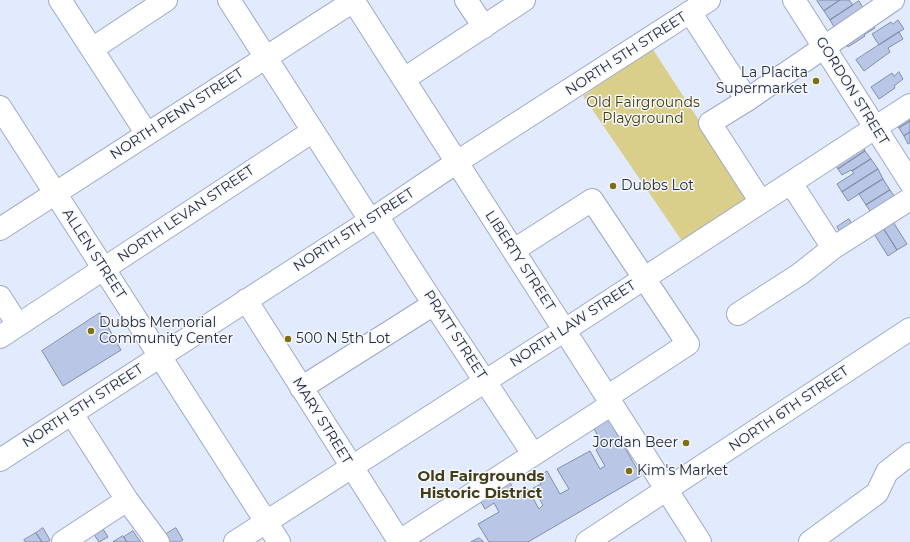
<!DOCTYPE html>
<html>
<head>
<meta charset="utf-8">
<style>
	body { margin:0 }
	canvas { display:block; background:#e2ebfe }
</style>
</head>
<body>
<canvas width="910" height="542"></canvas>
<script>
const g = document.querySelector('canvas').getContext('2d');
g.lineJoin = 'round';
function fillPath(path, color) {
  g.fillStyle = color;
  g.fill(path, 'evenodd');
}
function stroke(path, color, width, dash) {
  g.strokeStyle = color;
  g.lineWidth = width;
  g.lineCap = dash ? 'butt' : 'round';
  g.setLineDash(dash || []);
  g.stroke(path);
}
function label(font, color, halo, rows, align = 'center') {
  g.font = font + ' Montserrat,sans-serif';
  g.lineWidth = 3;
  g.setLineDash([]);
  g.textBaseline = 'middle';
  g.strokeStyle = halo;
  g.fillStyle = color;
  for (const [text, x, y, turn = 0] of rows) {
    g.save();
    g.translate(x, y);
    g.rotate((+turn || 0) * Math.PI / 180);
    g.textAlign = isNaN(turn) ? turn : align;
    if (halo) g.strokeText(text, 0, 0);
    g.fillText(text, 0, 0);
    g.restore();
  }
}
fillPath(new Path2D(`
	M652,48l98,151 -68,42 -99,-145z`), '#d9cf8a');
const building = new Path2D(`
	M818,0h22l-16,11 -7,-10z
	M840,0h9l4,5 -23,15 -6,-9z
	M859,1l6,10 -29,19 -6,-10z
	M868,18l7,10 -11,7 1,1 -17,11 -8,-11z
	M898,20l6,9 -25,16 -7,-11 19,-12 2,2z
	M899,32l4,7 -15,9 2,4 -26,19 -8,-11z
	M899,72l4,7 -9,7 1,2 -16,11 -8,-12 21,-14 2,3z
	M910,110v11l-11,7 -5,-8z
	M910,121v11l-6,4 -5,-8z
	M910,132v11l-2,1 -4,-8z
	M860,141l5,10 -27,18 -6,-10z
	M865,151l6,8 -19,12 -1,-1 -9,5 -4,-6z
	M871,159l7,10 -36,23 -5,-8 17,-11 -2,-2z
	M878,169l5,10 -35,22 -6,-9z
	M883,179l7,11 -24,15 -7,-11z
	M890,190l7,10 -24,15 -7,-10z
	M890,217l17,27 -10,6 -17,-27z
	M849,219l6,10 -12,8 -6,-10z
	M880,223l17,27 -9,6 -17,-27z
	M100,313l21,37 -58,36 -21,-35z
	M605,413l36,63 -113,66h-39l-11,-18 21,-12 -5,-9 -9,6 -8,-14 30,-17 10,17 11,-6 11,20 4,-4 -10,-17 8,-4 -4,-7 10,-6 13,23 9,-5 -12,-20 33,-18 10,18 5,-3 -9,-16 6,-7 -12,-21z
	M100,524l8,13 -9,5 -8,-12z
	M43,528l7,12 -3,2h-5l-6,-9z
	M176,528l7,12 -4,2h-13l-3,-6z
	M133,531l4,6 4,5h-14l-3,-5z
	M36,533l6,9h-17l-1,-2z
	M123,536l4,6h-14z
	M479,538l5,4h-13z`);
fillPath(building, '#b9c6e5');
stroke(building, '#818daa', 1);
const minor = new Path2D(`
	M60,0l87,134
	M229,0l141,220
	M353,0l347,542
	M466,0l18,27
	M794,0l116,182
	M690,12l57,88
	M92,49l74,-49
	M404,79l120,-79
	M0,107l279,435
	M791,183l42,65
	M761,202l-51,-79 37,-23 146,-100
	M377,216l47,73 109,165
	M0,229l355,-229
	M514,250l78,-50 96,144 -81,53
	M0,297l18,28
	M246,300l153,241
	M738,314l62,-40 33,-26 77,-49
	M0,337l313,-206
	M301,388l133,-84
	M72,414l55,86 31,42
	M0,460l377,-244 80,-54 252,-162
	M63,542l64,-42
	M235,542l330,-212 345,-225
	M398,542l214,-138
	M810,542l67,-49 10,-21 23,-18`);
const major = new Path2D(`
	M587,542l323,-213`);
stroke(minor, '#9ca9c7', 24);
stroke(major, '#9ca9c7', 24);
stroke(minor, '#fff', 22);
stroke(major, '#fff', 22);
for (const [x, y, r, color] of [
	[816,81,4,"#7e7010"],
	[613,186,4,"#7e7010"],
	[91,331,4,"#7e7010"],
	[288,339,4,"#7e7010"],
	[686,443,4,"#7e7010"],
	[629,471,4,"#7e7010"]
]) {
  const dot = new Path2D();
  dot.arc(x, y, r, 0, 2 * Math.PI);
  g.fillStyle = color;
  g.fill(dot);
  stroke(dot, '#f5f8fe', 1.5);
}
label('14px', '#262b36', '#f5f8fe', [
	["NORTH 5TH STREET",626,54,-33],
	["GORDON STREET",852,91,58],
	["NORTH PENN STREET",177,114,-33],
	["NORTH LEVAN STREET",186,214,-34],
	["NORTH 5TH STREET",354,230,-33],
	["ALLEN STREET",94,254,57],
	["LIBERTY STREET",520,261,57],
	["NORTH LAW STREET",573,324,-33],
	["PRATT STREET",455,335,57],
	["NORTH 5TH STREET",83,406,-33],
	["NORTH 6TH STREET",789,409,-34],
	["MARY STREET",322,421,58]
]);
label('14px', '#262b36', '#f5f8fe', [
	["La Placita",808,73,"right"],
	["Supermarket",808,89,"right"],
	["Dubbs Lot",621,186],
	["Dubbs Memorial",99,323],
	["Community Center",99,339],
	["500 N 5th Lot",296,339],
	["Jordan Beer",678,443,"right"],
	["Kim's Market",637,471]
], 'left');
label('14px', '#463d00', '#f5f8fe', [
	["Old Fairgrounds",643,103],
	["Playground",643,119]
]);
label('bold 15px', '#433d13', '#f5f8fe', [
	["Old Fairgrounds",481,477],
	["Historic District",481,494]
]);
</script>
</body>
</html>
